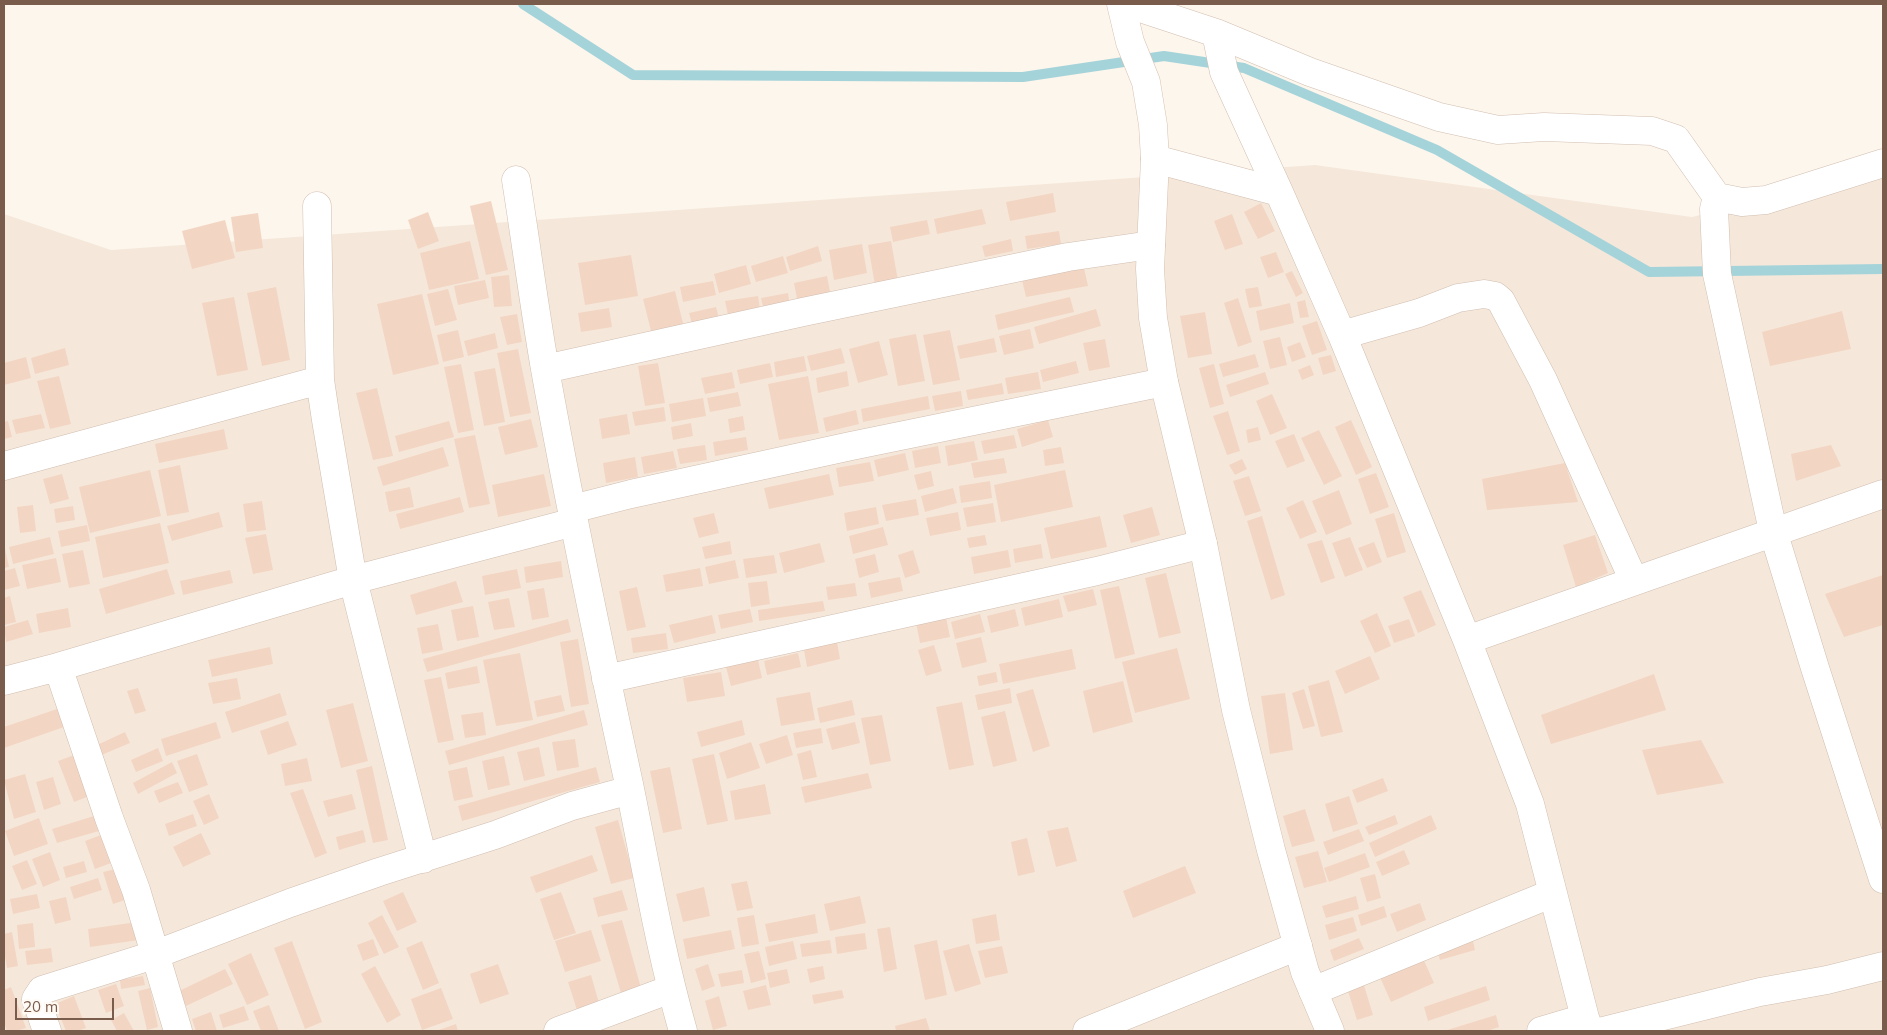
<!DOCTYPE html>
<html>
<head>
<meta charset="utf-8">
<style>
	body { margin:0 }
	#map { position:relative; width:1887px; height:1035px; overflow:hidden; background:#fdf6ec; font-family:Mulish,sans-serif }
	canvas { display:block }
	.frame { position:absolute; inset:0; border:5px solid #7a5c4d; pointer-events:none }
	.scale { position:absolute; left:15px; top:998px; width:99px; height:22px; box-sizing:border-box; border:2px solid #7a5c4d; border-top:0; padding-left:6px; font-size:15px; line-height:18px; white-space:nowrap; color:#7a5c4d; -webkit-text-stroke:4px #fffaf3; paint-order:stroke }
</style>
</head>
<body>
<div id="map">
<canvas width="1887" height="1035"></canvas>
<div class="frame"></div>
<div class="scale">20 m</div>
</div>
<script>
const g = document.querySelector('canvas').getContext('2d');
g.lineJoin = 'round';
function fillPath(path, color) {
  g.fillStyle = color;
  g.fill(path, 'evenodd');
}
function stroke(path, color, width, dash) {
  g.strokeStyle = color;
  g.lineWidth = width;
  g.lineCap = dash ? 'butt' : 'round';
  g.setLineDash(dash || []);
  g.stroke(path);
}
fillPath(new Path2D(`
	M1315,165l377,52 191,-47v861h-1879v-817l107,36z`), '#f5e8da');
stroke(new Path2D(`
	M523,4l110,71 390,2 141,-21 80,12 193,82 212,122 234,-3`), '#a5d3da', 10);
fillPath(new Path2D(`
	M1053,193l3,19 -46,9 -4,-19z
	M491,201l17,69 -22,5 -16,-69z
	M1261,203l14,28 -17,8 -14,-27z
	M982,209l4,15 -49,10 -3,-15z
	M428,212l11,29 -21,8 -10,-29z
	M258,213l5,35 -27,4 -5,-35z
	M1232,214l11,30 -18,6 -11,-29z
	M225,220l10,38 -43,11 -10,-38z
	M927,220l3,14 -37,8 -3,-15z
	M1059,231l2,13 -34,5 -2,-13z
	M1011,239l2,12 -28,6 -3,-11z
	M470,241l9,38 -50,11 -9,-37z
	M891,241l7,40 -23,4 -7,-40z
	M862,244l5,29 -33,7 -5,-30z
	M818,246l4,15 -32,10 -4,-14z
	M1276,252l8,20 -16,6 -8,-21z
	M631,255l7,41 -53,9 -7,-42z
	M783,256l5,17 -32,9 -5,-16z
	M746,265l5,19 -32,9 -5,-19z
	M1084,268l4,18 -62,11 -4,-17z
	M1292,271l11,22 -7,4 -11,-23z
	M509,275l3,31 -18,1 -3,-30z
	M827,276l4,21 -33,7 -4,-21z
	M485,280l4,18 -31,7 -4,-19z
	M713,281l3,14 -33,7 -3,-15z
	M276,287l14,73 -28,6 -15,-73z
	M1258,287l4,19 -13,2 -4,-19z
	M448,289l9,31 -22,6 -8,-32z
	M675,291l9,36 -32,8 -9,-36z
	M788,293l2,13 -26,5 -3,-13z
	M422,294l17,70 -46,11 -16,-71z
	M758,296l2,13 -32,6 -3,-14z
	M234,297l14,73 -31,6 -15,-73z
	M1070,297l4,15 -76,18 -3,-15z
	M1238,298l14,44 -14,5 -14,-44z
	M1305,300l4,17 -9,1 -3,-16z
	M1290,303l4,20 -34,8 -4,-20z
	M716,307l3,11 -27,6 -3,-11z
	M609,308l3,19 -31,5 -3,-19z
	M1096,309l5,17 -62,18 -5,-17z
	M1842,311l9,38 -81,17 -8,-34z
	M1205,312l7,42 -24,4 -8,-42z
	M517,314l5,28 -15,3 -7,-28z
	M1317,321l10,29 -15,5 -10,-29z
	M1030,329l4,19 -30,7 -5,-19z
	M458,330l6,27 -21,5 -6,-27z
	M950,330l10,50 -27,5 -10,-50z
	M495,333l3,15 -30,8 -4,-15z
	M916,334l9,47 -27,5 -9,-47z
	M1280,337l7,28 -17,4 -7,-28z
	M994,338l3,14 -37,7 -3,-13z
	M1105,339l5,28 -21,4 -6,-28z
	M879,341l9,34 -30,8 -9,-34z
	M1300,342l6,15 -14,5 -5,-15z
	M65,348l4,17 -34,9 -4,-16z
	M841,348l4,15 -34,8 -4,-15z
	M518,349l13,64 -21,4 -13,-64z
	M1255,354l4,13 -36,10 -4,-13z
	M1331,355l5,16 -13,4 -5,-17z
	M804,356l3,15 -31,6 -2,-15z
	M26,357l5,21 -27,7v-22z
	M1076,361l3,12 -36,9 -3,-12z
	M658,363l7,40 -20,3 -7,-40z
	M770,363l3,14 -33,7 -3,-14z
	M461,364l13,66 -16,3 -14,-66z
	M1214,364l10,40 -14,4 -11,-40z
	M1310,365l4,10 -12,5 -4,-10z
	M495,368l10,54 -21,4 -10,-54z
	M847,371l2,15 -31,7 -2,-15z
	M732,372l3,16 -30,6 -4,-16z
	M1038,372l3,17 -33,5 -3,-16z
	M1265,372l4,12 -39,13 -4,-12z
	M59,376l12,48 -21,5 -13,-48z
	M808,376l11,57 -40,7 -11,-56z
	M1002,383l2,11 -36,6 -2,-10z
	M377,388l16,68 -20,4 -17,-67z
	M961,391l2,15 -28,5 -3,-15z
	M738,392l3,14 -31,6 -3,-14z
	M1272,394l15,34 -17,7 -14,-34z
	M928,396l2,13 -67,13 -2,-13z
	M703,398l3,18 -34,6 -3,-18z
	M664,407l2,14 -31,5 -3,-14z
	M856,410l3,14 -33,8 -3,-14z
	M1228,411l12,40 -13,4 -14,-39z
	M41,414l4,14 -29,6 -4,-14z
	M627,414l3,20 -28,5 -3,-20z
	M743,416l2,14 -15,3 -2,-14z
	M531,419l7,28 -33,8 -7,-28z
	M1048,420l5,17 -31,10 -5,-18z
	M1351,420l21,47 -16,8 -21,-48z
	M8,421l4,16 -8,2v-17z
	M449,421l5,16 -55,15 -4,-16z
	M691,423l2,13 -20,4 -2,-13z
	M1258,427l3,13 -13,3 -2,-13z
	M224,429l4,20 -69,14 -4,-19z
	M1319,430l23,46 -18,9 -23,-47z
	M1294,434l11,27 -18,7 -12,-27z
	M475,435l15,69 -21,4 -15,-69z
	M1014,435l3,13 -33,6 -3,-13z
	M746,437l2,13 -33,6 -2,-14z
	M974,441l4,19 -30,6 -3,-20z
	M705,445l2,15 -27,4 -3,-15z
	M1831,445l10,21 -45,15 -5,-27z
	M938,446l3,17 -26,5 -3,-17z
	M443,447l6,19 -66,20 -6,-19z
	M1061,447l3,16 -19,3 -2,-16z
	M673,451l4,17 -33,6 -3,-17z
	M905,453l4,17 -31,7 -4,-17z
	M635,457l3,20 -32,6 -3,-20z
	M1004,458l3,15 -33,5 -3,-15z
	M1242,459l5,10 -12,6 -6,-10z
	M870,462l4,19 -35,6 -3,-19z
	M1565,463l13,39 -91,8 -5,-31z
	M180,465l9,47 -22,4 -9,-46z
	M150,470l11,46 -71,17 -11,-46z
	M1065,470l8,37 -72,15 -7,-37z
	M931,471l3,15 -16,4 -4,-15z
	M1376,473l13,34 -19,7 -12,-35z
	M62,474l7,25 -19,5 -7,-25z
	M544,474l7,32 -53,11 -6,-32z
	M829,474l5,21 -65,14 -5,-21z
	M1249,476l12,35 -16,5 -12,-35z
	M990,481l2,17 -31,5 -2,-17z
	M410,487l4,20 -25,5 -4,-20z
	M953,488l4,15 -32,9 -4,-16z
	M1339,490l13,34 -26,11 -14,-34z
	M460,497l4,15 -64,17 -4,-15z
	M916,499l3,16 -33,6 -4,-16z
	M1303,500l14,32 -17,7 -14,-31z
	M262,501l4,29 -19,2 -4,-28z
	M993,503l3,19 -29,5 -4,-19z
	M33,505l3,26 -16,2 -3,-26z
	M73,506l2,14 -19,3 -2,-14z
	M876,507l3,17 -32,7 -3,-18z
	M1152,507l8,28 -29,8 -8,-28z
	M219,512l4,15 -51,14 -5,-15z
	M958,512l3,18 -31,6 -4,-18z
	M714,513l5,20 -20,5 -6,-20z
	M1394,513l12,39 -19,6 -12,-39z
	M1100,516l7,31 -56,12 -7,-31z
	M1262,516l23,79 -14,5 -24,-79z
	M160,523l9,40 -66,15 -8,-41z
	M87,525l3,16 -29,6 -3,-16z
	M883,527l5,18 -35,9 -4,-18z
	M266,534l7,36 -20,4 -8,-36z
	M985,535l2,10 -18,3 -2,-10z
	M1595,535l13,38 -32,14 -13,-42z
	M50,537l4,17 -41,10 -4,-17z
	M1350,537l13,33 -18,7 -13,-34z
	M1322,540l13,38 -14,5 -14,-39z
	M730,541l2,13 -27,5 -3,-12z
	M1374,542l8,20 -15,6 -9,-20z
	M820,543l5,19 -41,11 -5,-20z
	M4,544l5,23 -5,1z
	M1041,544l2,14 -28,5 -2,-14z
	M83,550l7,34 -21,4 -7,-34z
	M913,550l7,23 -15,5 -7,-23z
	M1008,550l3,17 -37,7 -3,-17z
	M875,554l4,18 -20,6 -4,-19z
	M774,555l3,18 -31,5 -3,-19z
	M56,558l5,24 -34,7 -5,-24z
	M735,560l4,18 -30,6 -4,-17z
	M561,561l2,16 -37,6 -2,-16z
	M15,568l5,18 -16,4v-19z
	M700,568l3,18 -37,6 -3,-17z
	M167,569l8,25 -69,20 -7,-25z
	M517,569l4,19 -36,7 -3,-19z
	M230,570l3,13 -50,12 -3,-14z
	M1166,573l15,60 -22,5 -14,-60z
	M1883,575v50l-39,12 -19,-43z
	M900,577l3,14 -32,7 -3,-15z
	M456,581l7,21 -47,13 -6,-20z
	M767,581l3,23 -19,3 -3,-24z
	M855,583l2,13 -29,4 -2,-13z
	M1119,586l16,68 -20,5 -15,-69z
	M637,587l9,40 -19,4 -8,-40z
	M544,588l5,29 -17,3 -5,-29z
	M1093,589l4,16 -29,7 -5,-16z
	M1421,590l15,35 -18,8 -15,-36z
	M10,596l6,26 -12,3v-27z
	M509,598l6,29 -21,3 -6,-28z
	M1059,599l4,18 -38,9 -4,-18z
	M823,601l2,10 -66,10 -1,-11z
	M473,606l6,31 -22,4 -6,-31z
	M68,608l3,19 -32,6 -3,-19z
	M750,609l3,13 -32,7 -3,-14z
	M1015,609l4,17 -28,7 -4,-17z
	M1377,613l14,33 -16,7 -15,-32z
	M980,614l5,18 -30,7 -4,-17z
	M712,615l4,18 -42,10 -5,-18z
	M946,617l4,20 -30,6 -4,-21z
	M568,619l3,13 -144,40 -4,-13z
	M1409,619l6,17 -21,7 -6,-17z
	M28,620l5,14 -27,8 -2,-15z
	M438,624l5,26 -21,4 -5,-26z
	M666,633l2,16 -35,4 -2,-15z
	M981,637l6,25 -25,6 -6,-25z
	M578,639l11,65 -18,3 -11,-65z
	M837,642l3,17 -33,8 -3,-17z
	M934,645l8,26 -16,5 -8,-26z
	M270,647l3,17 -61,13 -4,-17z
	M1177,648l13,51 -55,14 -13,-51z
	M1072,649l4,20 -73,15 -4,-20z
	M520,653l13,67 -37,6 -13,-66z
	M798,653l3,14 -34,8 -3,-14z
	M1370,656l10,23 -35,15 -10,-23z
	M758,660l4,18 -31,8 -5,-19z
	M477,666l3,17 -32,6 -3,-16z
	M721,672l4,24 -38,6 -4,-24z
	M996,672l2,10 -19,4 -2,-10z
	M1654,674l12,36 -115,34 -10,-29z
	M441,677l13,63 -16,3 -14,-63z
	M237,678l4,21 -28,5 -5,-21z
	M1329,680l14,52 -22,5 -13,-51z
	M1123,681l10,41 -40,11 -10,-42z
	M138,688l8,23 -11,3 -8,-23z
	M1010,688l2,15 -34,7 -3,-15z
	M1033,689l17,57 -17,6 -17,-58z
	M1304,689l11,37 -12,3 -11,-36z
	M810,692l5,28 -34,6 -5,-28z
	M280,693l7,22 -55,18 -7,-21z
	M1285,693l8,57 -23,4 -9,-58z
	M561,695l4,16 -28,6 -3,-16z
	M852,700l3,15 -35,8 -3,-15z
	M962,702l12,63 -25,5 -13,-63z
	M353,703l15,58 -27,7 -15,-58z
	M57,709l7,18 -60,21v-21z
	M584,710l4,15 -139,40 -4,-14z
	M1005,711l12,50 -24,6 -12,-50z
	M483,712l3,23 -21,3 -4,-23z
	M882,715l9,46 -21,4 -9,-47z
	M742,720l3,15 -44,12 -4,-15z
	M288,721l9,24 -29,10 -8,-24z
	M216,722l5,16 -55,18 -5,-17z
	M855,722l5,21 -28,7 -6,-21z
	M821,728l2,15 -27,5 -3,-15z
	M125,732l5,11 -31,13 -4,-10z
	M787,735l6,20 -27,9 -7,-20z
	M575,739l4,28 -22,4 -5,-29z
	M1701,740l23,43 -67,12 -15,-45z
	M751,742l9,26 -33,11 -8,-26z
	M539,747l6,29 -21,5 -7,-29z
	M158,748l5,13 -27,11 -5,-12z
	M811,750l6,27 -14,3 -6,-26z
	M77,754l15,41 -18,7 -16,-41z
	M197,754l11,31 -19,7 -12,-31z
	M714,754l14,67 -21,4 -15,-66z
	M504,756l6,29 -22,5 -6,-29z
	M307,758l5,23 -27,5 -4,-22z
	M172,762l5,11 -39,21 -5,-11z
	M372,766l16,74 -15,3 -17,-73z
	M467,767l6,30 -19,4 -6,-30z
	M596,767l4,15 -138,39 -4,-15z
	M670,767l12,62 -19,4 -13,-62z
	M868,773l4,15 -67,15 -4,-16z
	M25,774l11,38 -22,7 -10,-39z
	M53,777l8,27 -17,6 -8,-28z
	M1383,778l5,13 -31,12 -5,-13z
	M178,782l5,11 -24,10 -5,-12z
	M765,784l6,30 -36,6 -5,-29z
	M303,789l24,64 -12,5 -25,-65z
	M209,794l10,24 -15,7 -11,-24z
	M352,794l4,15 -28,8 -5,-16z
	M1349,796l9,28 -25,8 -8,-28z
	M1305,809l10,32 -23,6 -9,-31z
	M193,814l4,12 -28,10 -4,-12z
	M1395,815l3,9 -29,11 -4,-8z
	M1431,815l6,14 -62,28 -6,-14z
	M94,816l5,15 -42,12 -5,-14z
	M39,818l9,26 -34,12 -9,-25z
	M618,820l16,58 -23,6 -16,-57z
	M1068,827l9,34 -21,6 -9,-36z
	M1359,829l5,12 -36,14 -5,-13z
	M363,830l3,12 -27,8 -3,-13z
	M201,833l10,21 -28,13 -10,-20z
	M101,835l10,28 -16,6 -10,-28z
	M1027,838l8,34 -17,4 -7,-34z
	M1404,850l6,14 -28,12 -6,-14z
	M1318,851l9,31 -23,6 -9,-31z
	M50,852l10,28 -17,7 -11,-28z
	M1365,853l5,14 -41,15 -5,-14z
	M592,855l6,16 -62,22 -6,-16z
	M27,860l10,24 -15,6 -10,-24z
	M84,861l3,11 -21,6 -3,-11z
	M1185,866l11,27 -63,25 -10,-27z
	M116,869l9,31 -12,4 -10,-32z
	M1375,874l6,24 -14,4 -7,-24z
	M98,878l4,12 -28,9 -4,-12z
	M747,881l6,27 -16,3 -6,-27z
	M704,887l6,29 -27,6 -7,-28z
	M622,890l6,20 -30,7 -5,-19z
	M403,892l14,30 -20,9 -14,-30z
	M561,892l15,41 -22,7 -14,-41z
	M37,894l3,14 -27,6 -3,-15z
	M860,896l6,27 -36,8 -6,-27z
	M1356,896l3,13 -33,9 -4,-12z
	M66,897l5,23 -16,4 -6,-23z
	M1420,903l6,17 -29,12 -7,-18z
	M1384,906l3,11 -26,9 -3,-11z
	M815,914l3,19 -49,9 -4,-18z
	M996,914l4,26 -24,4 -4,-25z
	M382,915l17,32 -15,7 -16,-31z
	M754,915l5,29 -17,3 -5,-29z
	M1353,917l4,14 -28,9 -4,-15z
	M622,920l19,68 -20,5 -20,-68z
	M137,922l2,18 -49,7 -2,-18z
	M33,923l2,24 -16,2 -2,-24z
	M890,927l7,42 -13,3 -7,-43z
	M591,930l10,31 -36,11 -10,-31z
	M731,930l4,19 -48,10 -4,-20z
	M12,932l6,34 -11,2 -3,-17v-17z
	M865,933l2,16 -30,5 -2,-17z
	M1472,937l3,13 -35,10 -4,-13z
	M1359,938l5,11 -30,12 -4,-11z
	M373,939l6,16 -16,6 -6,-16z
	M830,940l2,13 -30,4 -2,-13z
	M937,940l10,55 -22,5 -11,-55z
	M292,941l30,81 -17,7 -31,-81z
	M422,941l17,42 -16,7 -17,-42z
	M793,941l4,18 -28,7 -4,-19z
	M969,944l12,40 -26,8 -12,-41z
	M1002,946l6,27 -23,5 -7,-27z
	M51,948l2,14 -26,3 -2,-14z
	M759,951l7,28 -15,4 -7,-29z
	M251,953l18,42 -22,10 -19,-41z
	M1422,956l12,27 -43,19 -12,-27z
	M498,964l11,30 -29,10 -10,-30z
	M708,964l7,22 -13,5 -7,-22z
	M375,966l26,49 -14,8 -26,-49z
	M823,966l2,13 -15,4 -3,-14z
	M225,969l8,15 -47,22 -7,-15z
	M787,969l3,14 -20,5 -3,-15z
	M742,970l2,13 -23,4 -3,-13z
	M591,975l8,28 -22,7 -9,-28z
	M143,976l2,9 -24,4 -1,-9z
	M1363,982l10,33 -16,5 -10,-32z
	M116,984l8,22 -18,7 -8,-23z
	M766,985l5,20 -23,5 -5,-19z
	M1486,986l4,14 -62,21 -4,-14z
	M11,987l15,41 -10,3h-9l-3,-8v-33z
	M150,988l8,39 -11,3 -9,-39z
	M441,988l12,31 -31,11 -11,-31z
	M842,990l2,8 -30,6 -2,-9z
	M74,996l12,32 -9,3h-11l-11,-27z
	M719,996l8,30 -14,4 -8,-29z
	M269,1005l10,26h-18l-8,-20z
	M244,1006l5,14 -26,8 -4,-13z
	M211,1012l6,19h-21l-4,-12z
	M124,1013l10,18h-17l-6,-11z
	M1496,1015l3,12 -12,4h-43z
	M926,1018l4,13h-34l-1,-5z
	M456,1024l2,7h-22z`), '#f3d5c3');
const street = new Path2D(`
	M1128,4l88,29 94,39 129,45 59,13 46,-3 108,4 24,8 41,58 25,5 24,-2 117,-37
	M1216,33l8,39 55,120 63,143 125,305 63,164 55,214 5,13
	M1155,159l124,33
	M516,180c10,63 18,126 29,189 25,139 54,277 84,415 17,83 31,166 54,247
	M1717,197l-3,12 3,65 56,257 42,137 68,211
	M317,206l3,174 6,40 27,160 70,279
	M1342,335l77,-22 39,-15 26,-4 11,2 6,5 42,79 91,201
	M545,369l258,-57 265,-55 83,-12
	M4,466l316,-86
	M572,509l59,-15 220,-48 313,-64
	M1467,640l416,-146
	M58,667l51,151 27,72 42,141
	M606,679l491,-108 106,-27
	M4,681l54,-14 295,-87 221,-58
	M1313,991l240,-98
	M47,1031l-11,-32 6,-9 112,-35 136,-52 89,-31 116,-37 77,-29 58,-16
	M558,1031l113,-42
	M1087,1031l211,-85
	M1541,1031l44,-13
	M1603,1031l157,-39 67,-12 56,-14`);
const secondary = new Path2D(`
	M1121,4l9,38 16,40 7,43 2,34 -5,110 3,49 11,64 39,162 33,166 35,140 34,122 25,59`);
stroke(street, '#d1beb0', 29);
stroke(secondary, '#d6c0b0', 29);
stroke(street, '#fff', 28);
stroke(secondary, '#fff', 28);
</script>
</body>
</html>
